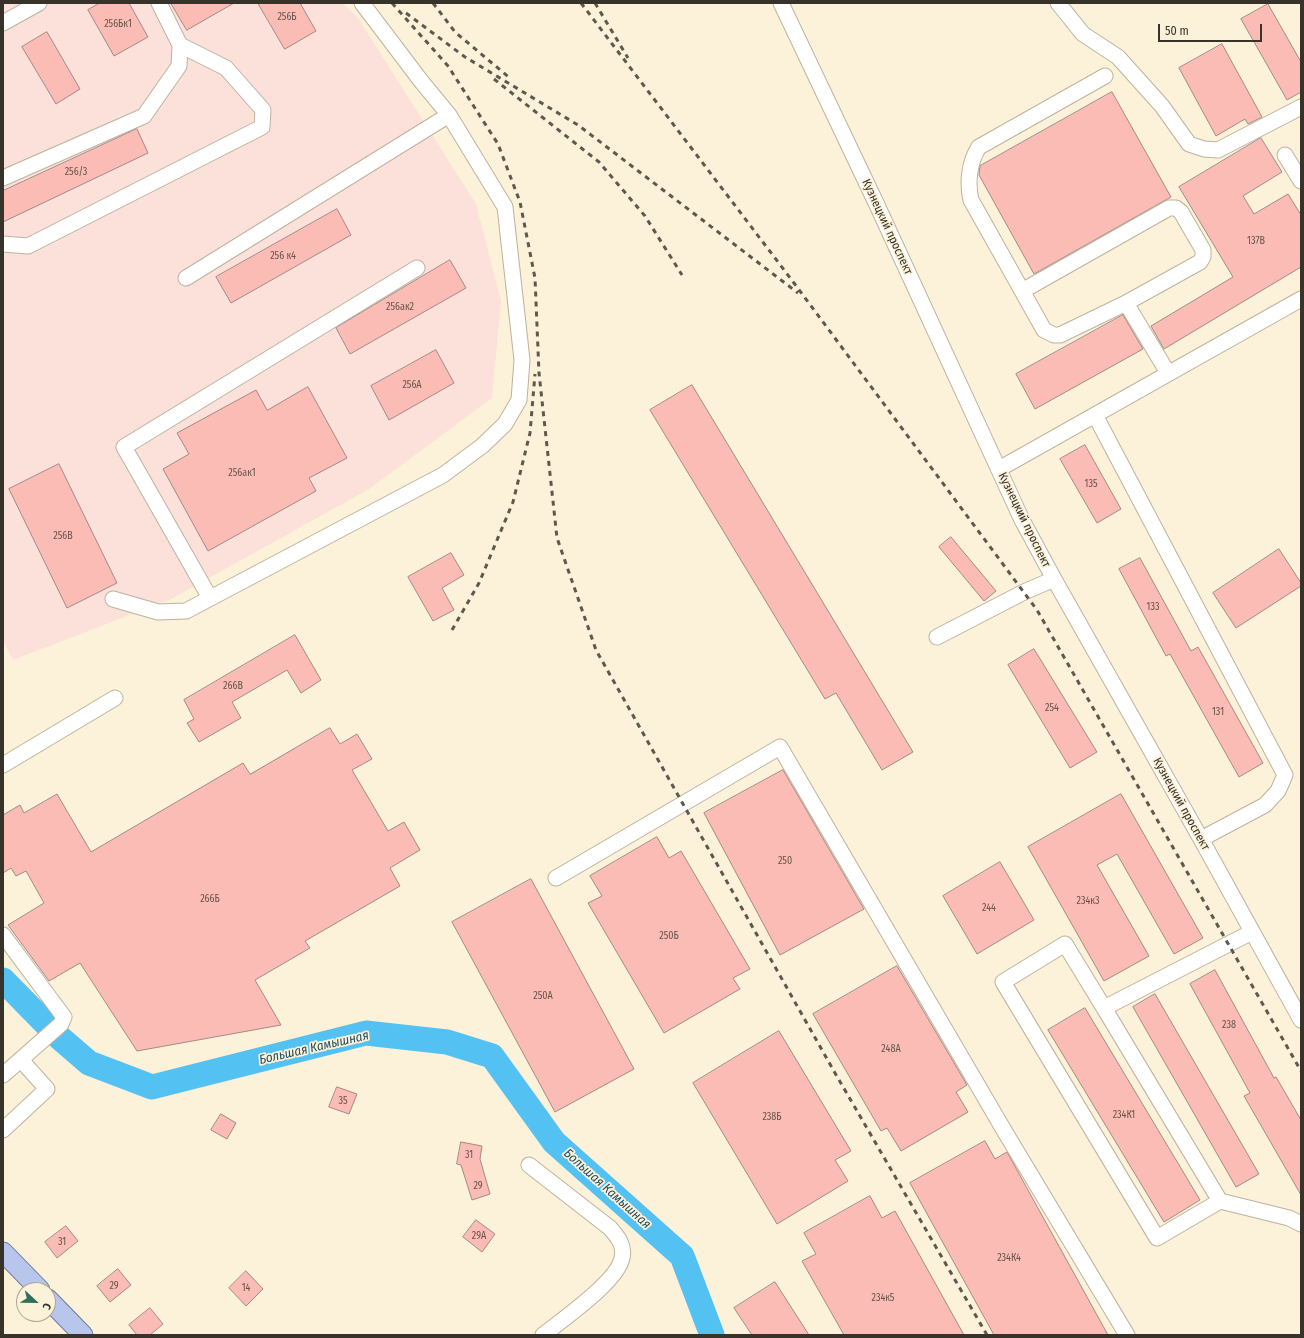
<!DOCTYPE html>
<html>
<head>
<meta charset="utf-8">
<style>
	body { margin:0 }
	#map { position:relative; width:1304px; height:1338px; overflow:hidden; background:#fcf1d9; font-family:"Fira Sans Condensed",sans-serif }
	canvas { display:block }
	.frame { position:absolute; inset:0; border:4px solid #37332a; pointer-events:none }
	.north { position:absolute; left:16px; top:1282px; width:40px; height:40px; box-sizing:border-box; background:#fcf1d9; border:1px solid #ada593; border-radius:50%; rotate:112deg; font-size:11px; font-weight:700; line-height:16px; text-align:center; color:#37332a }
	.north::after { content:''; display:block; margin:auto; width:14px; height:18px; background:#31705d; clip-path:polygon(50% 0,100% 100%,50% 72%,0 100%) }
	.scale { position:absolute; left:1158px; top:24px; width:104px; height:18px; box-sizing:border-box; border:2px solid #37332a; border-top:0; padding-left:5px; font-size:12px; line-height:14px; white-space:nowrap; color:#37332a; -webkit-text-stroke:3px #fcf1d9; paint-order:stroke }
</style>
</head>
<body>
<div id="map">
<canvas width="1304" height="1338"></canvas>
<div class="frame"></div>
<div class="north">С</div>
<div class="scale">50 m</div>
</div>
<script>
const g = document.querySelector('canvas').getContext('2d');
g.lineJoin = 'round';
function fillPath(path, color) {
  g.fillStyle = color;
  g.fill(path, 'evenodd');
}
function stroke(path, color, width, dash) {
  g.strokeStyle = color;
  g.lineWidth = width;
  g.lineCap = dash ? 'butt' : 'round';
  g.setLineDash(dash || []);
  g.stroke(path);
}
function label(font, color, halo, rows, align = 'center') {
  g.font = font + ' "Fira Sans Condensed",sans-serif';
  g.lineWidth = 3.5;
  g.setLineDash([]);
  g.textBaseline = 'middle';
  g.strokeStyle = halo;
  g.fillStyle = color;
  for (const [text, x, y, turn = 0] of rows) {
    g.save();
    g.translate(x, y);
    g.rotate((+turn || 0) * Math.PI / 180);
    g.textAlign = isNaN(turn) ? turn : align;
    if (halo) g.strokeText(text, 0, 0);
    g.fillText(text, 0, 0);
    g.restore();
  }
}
fillPath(new Path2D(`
	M3,3h340l15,15 118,186 25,97 -9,97 -123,91 -198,110 -158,61 -10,-19z`), '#fbe1d9');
stroke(new Path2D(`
	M3,980l57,58 29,25 63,24 214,-54 81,9 45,14 62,86 128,114 30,79`), '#53c2f2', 25);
const building = new Path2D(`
	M100,3h29l19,34 -34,19 -26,-46z
	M171,3h63l-47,27z
	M258,3h42l16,28 -31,18z
	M1268,4l33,58v30l-14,8 -46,-81z
	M47,32l33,57 -24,15 -34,-57z
	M1222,44l40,73 -14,7 -3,-5 -29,17 -37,-68z
	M1112,92l59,105 -137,77 -55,-99 1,-9z
	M137,129l11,24 -145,69v-31z
	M1261,138l21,34 -39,24 11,18 34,-20 13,21v52l-137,82 -13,-23 82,-49 -54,-90z
	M337,209l14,26 -120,68 -15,-26z
	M450,260l16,28 -116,66 -14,-26z
	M1123,315l20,34 -108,60 -19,-35z
	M436,350l18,33 -65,37 -18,-34z
	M692,385l221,367 -31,18 -46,-77 -11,6 -175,-289z
	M308,387l39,71 -38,20 7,13 -108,60 -45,-82 26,-15 -12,-21 79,-43 11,20z
	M1085,445l36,64 -24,14 -37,-64z
	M59,464l58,119 -50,25 -58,-119z
	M951,537l45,54 -12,10 -45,-54z
	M1279,549l22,34v3l-65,42 -23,-35z
	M451,553l13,22 -22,13 12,22 -21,11 -25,-44z
	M1140,558l51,93 7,-4 65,116 -24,14 -69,-123 -4,2 -47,-87z
	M295,635l26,45 -20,13 -14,-23 -55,32 9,16 -42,24 -12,-19 7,-4 -10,-19z
	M1034,649l63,103 -27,16 -62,-103z
	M330,728l10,16 17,-10 15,25 -20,11 36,61 16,-9 16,28 -30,18 10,18 -95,55 5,7 -55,32 26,45 -144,26 -57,-88 -31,18 -41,-56 36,-22 -18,-32 -10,5 -5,-8 -8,5v-58l17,-10 4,8 33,-19 34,58 152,-89 7,11z
	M783,770l81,139 -84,46 -76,-142z
	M1121,794l82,144 -29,16 -57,-100 -20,11 52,91 -45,25 -76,-134z
	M657,837l12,21 12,-7 69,118 -17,9 7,11 -76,44 -76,-130 14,-7 -12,-20z
	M1000,862l34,58 -57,34 -34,-58z
	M531,879l103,190 -79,43 -103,-190z
	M897,966l70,119 -11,7 12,20 -67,39 -14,-23 -6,3 -68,-117z
	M1215,970l59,108 2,-1 25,43v75l-57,-99 6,-3 -60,-109z
	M1155,994l104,180 -23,13 -103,-180z
	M1085,1008l115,192 -36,22 -116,-192z
	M779,1031l72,120 -16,9 13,21 -71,43 -84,-141z
	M337,1087l20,7 -8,20 -20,-7z
	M221,1114l15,9 -9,16 -16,-9z
	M985,1141l10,18 12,-7 101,183h-114l-84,-152z
	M461,1142l21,4 -2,13 10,35 -18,6 -11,-35 -4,-1z
	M870,1196l12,22 13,-7 69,124h-120l-42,-74 14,-7 -12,-21z
	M476,1220l19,14 -13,18 -19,-15z
	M66,1226l12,15 -21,17 -12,-16z
	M118,1269l13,16 -21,17 -13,-16z
	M246,1271l17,18 -17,17 -17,-18z
	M775,1282l34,53h-57l-18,-27z
	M150,1308l13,16 -13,11h-13l-8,-10z`);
fillPath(building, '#fabcb4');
stroke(building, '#a48986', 1);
const minor = new Path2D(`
	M781,3l96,202 145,315 32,59 147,260 100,181
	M1058,3l25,31 35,23 44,49 27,38 15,5 14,1 83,-43
	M3,23l36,-20
	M1105,76l-126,71c-10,15 -12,36 -8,53l73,130 10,5h6l66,-32 42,70
	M1285,155l16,26
	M3,178l141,-62 35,-50 1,-21 -21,-42
	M3,244l25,2 234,-119 1,-17 -37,-42 -46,-23
	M186,278l263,-163
	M1022,291l147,-83h7l5,4 22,38v7l-3,5 -74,41
	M1095,415l190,360 -7,16 -13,14 -64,34
	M999,469l302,-170
	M210,598l-86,-151 293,-179
	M113,599l45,13 28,-1 257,-136 39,-29 23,-22 14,-24 3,-40 -17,-153 -56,-92 -28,-34 -59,-78
	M937,637l87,-45 30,-13
	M3,765l112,-67
	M556,878l224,-131 225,385 122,203
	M3,935l61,82 -3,7 -58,51
	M1104,1008l116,193 -63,37 -154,-256 62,-38 39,64 148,-76
	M3,1130l44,-41 -26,-29
	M529,1165l81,63c8,9 15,18 12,30 -4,23 -60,62 -79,77
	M1220,1201l69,17 12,6`);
const major = new Path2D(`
	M3,1252l37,38
	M48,1299l35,36`);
stroke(minor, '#bdb39d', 17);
stroke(major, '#6e7a9f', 21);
stroke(minor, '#fff', 15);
stroke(major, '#b9c6eb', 19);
stroke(new Path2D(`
	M392,3l56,63 50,78 22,58 15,76 4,95 18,165 39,112 239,423 152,262
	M433,3l22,29 56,47
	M581,3l213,280 243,327 264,461
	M595,3l33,55
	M406,13l59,44 113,68 220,168
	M494,79l105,83 46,54 37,59
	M452,630l27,-47 34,-81 17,-69 5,-59`), '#5e594d', 3, [5, 5]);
label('10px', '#68554c', null, [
	["256Б",287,17],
	["256Бк1",118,24],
	["256/3",76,172],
	["137В",1256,241],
	["256 к4",283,256],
	["256ак2",400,307],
	["256А",412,385],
	["256ак1",242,473],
	["135",1091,484],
	["256В",63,536],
	["133",1153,607],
	["266В",233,686],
	["254",1052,708],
	["131",1218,712],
	["250",785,861],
	["266Б",210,899],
	["234к3",1088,901],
	["244",989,908],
	["250Б",669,936],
	["250А",543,996],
	["238",1229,1025],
	["248А",891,1049],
	["35",343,1101],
	["234К1",1124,1115],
	["238Б",772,1117],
	["31",469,1155],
	["29",478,1186],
	["29А",479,1236],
	["31",62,1242],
	["234К4",1009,1258],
	["29",114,1286],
	["14",246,1288],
	["234к5",883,1298]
]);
label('12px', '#37332a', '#fcf1d9', [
	["Кузнецкий проспект",887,227,65],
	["Кузнецкий проспект",1024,520,64],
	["Кузнецкий проспект",1181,804,61]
]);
label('italic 13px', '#225064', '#fcf1d9', [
	["Большая Камышная",314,1048,-13],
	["Большая Камышная",607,1189,42]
]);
</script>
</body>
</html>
